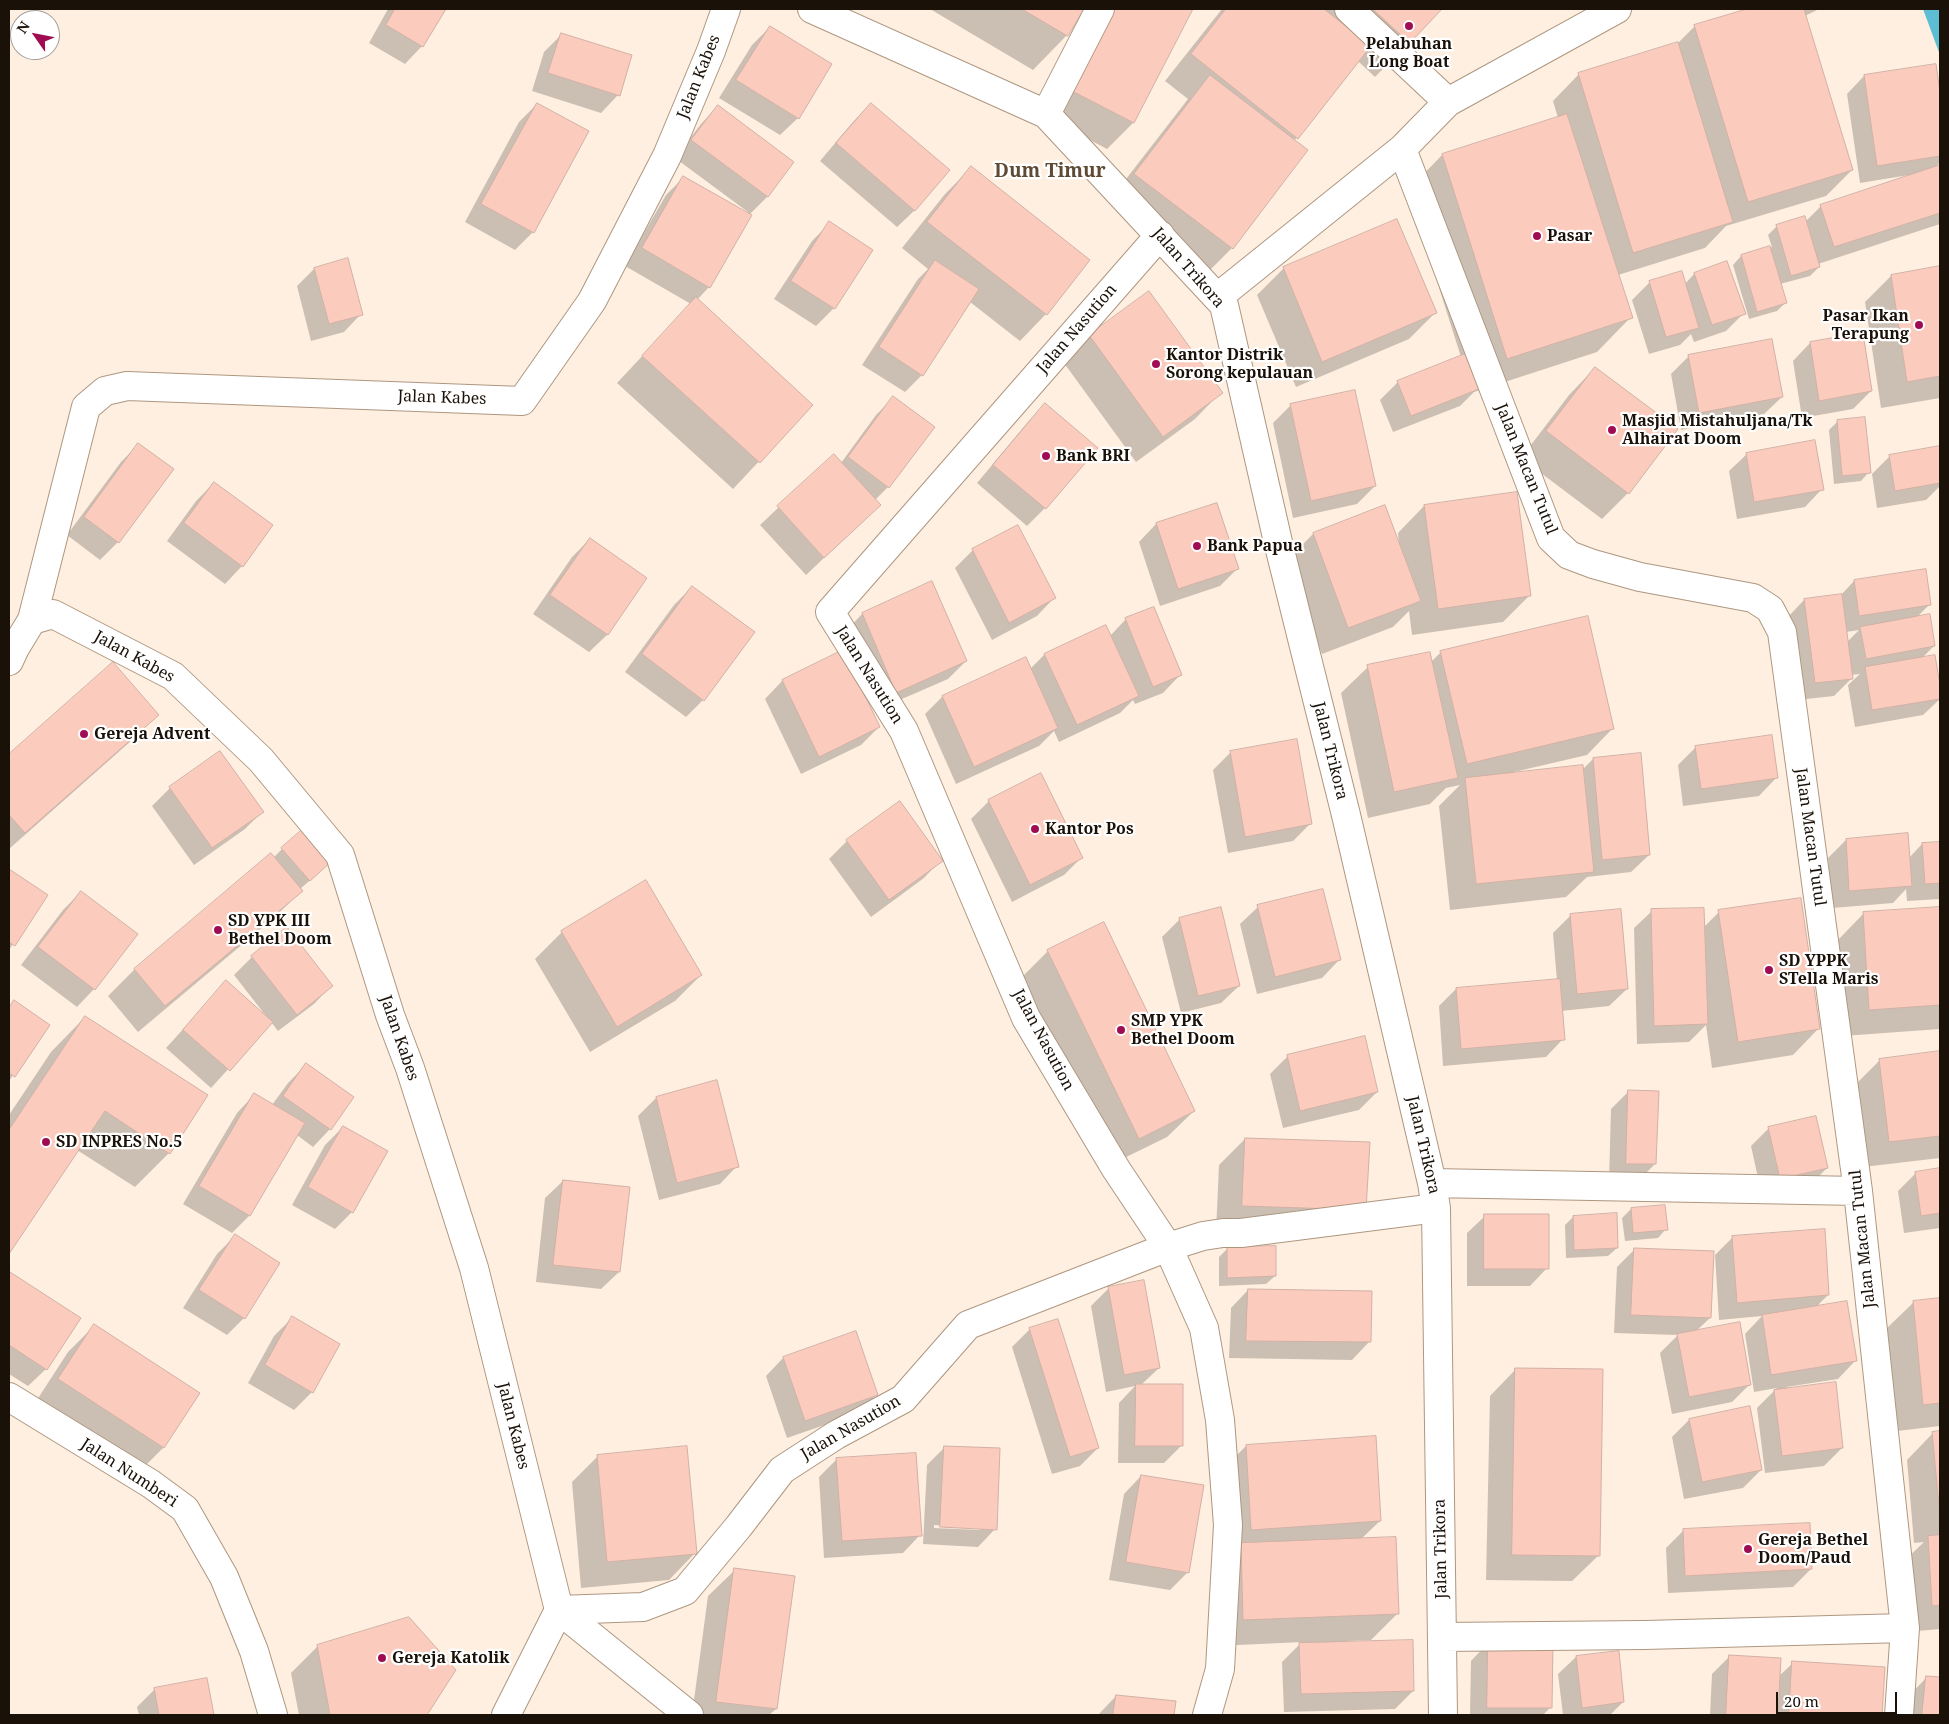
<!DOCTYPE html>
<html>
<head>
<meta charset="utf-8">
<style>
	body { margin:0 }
	#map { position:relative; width:1949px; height:1724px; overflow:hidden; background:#feefe0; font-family:"Noto Serif",serif }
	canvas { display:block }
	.frame { position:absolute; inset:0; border:10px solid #1a1109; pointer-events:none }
	.north { position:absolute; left:10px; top:10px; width:50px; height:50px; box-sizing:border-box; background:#fff; border:1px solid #a3a09d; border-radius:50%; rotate:303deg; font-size:14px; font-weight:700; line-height:20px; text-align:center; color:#1a1109 }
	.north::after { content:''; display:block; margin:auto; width:18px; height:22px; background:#a00c52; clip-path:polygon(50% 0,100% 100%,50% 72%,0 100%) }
	.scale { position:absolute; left:1776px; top:1692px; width:121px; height:22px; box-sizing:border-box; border:2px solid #1a1109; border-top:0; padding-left:6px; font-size:15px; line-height:18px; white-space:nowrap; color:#1a1109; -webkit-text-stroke:4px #fff; paint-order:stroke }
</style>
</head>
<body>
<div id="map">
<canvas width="1949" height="1724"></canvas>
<div class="frame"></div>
<div class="north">N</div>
<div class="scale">20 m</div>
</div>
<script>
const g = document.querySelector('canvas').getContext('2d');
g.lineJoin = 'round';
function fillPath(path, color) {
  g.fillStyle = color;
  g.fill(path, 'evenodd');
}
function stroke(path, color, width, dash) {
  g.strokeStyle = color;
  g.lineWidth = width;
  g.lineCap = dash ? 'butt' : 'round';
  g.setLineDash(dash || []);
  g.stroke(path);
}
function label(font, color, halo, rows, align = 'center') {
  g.font = font + ' "Noto Serif",serif';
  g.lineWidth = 4.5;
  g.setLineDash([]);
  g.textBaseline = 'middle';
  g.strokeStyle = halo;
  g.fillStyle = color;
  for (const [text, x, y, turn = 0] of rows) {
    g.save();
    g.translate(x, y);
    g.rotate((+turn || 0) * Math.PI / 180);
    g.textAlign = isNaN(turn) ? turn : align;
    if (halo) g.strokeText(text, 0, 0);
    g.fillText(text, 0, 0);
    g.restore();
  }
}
fillPath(new Path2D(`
	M1923,9h17v46z`), '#5dbdd4');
fillPath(new Path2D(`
	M388,9h56l-22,37 -17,18 -36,-21z
	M930,9h153l-16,26 -34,35z
	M1102,9h89l-58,114 -26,26 -61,-32z
	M1222,9h219l-66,68 -17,-16 -64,80 -62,107 -26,26 -97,-73 79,-102 -23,-18z
	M1751,9h68l-14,7 47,154 -26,26 -100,30 -21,22 -87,27 13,42 -34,35 -123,40 -14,14 -67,26 -13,-32 18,-18 63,-25 -53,-167 34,-35 116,-37 -5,-17 26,-27 99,-31 17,-17z
	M770,27l28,91 -18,17 -61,-37 33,-53z
	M561,35l57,60 -17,18 -69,-22 12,-39z
	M1935,65l5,35v62l-6,7 6,-3v58l-122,40 1,3 -9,9 -30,8 6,18 -9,9 -28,8 -16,-54 8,-9 31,-9 -4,-12 9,-9 29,-5 15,-15 88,-29v-2l-49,8 -13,-89 17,-18z
	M537,104l-4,128 -18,18 -50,-28 54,-100z
	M871,104l44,106 -18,17 -77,-66 33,-39z
	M718,106l50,90 -19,19 -40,72 -12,13 115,105 -79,84 -116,-106 74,-79 -66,-38 41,-71 18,-18 63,37 1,-2 -73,-54 26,-34z
	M971,168l118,92 -43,54 -26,27 -50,-39 -48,73 -17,17 -43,-27 56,-86 10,-10 -26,-21 43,-54z
	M1397,220l38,93 -26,26 -113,48 -39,-92 27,-27z
	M830,223l41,27 -37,58 -18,18 -42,-27 38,-58z
	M1940,268v130l-59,10 -16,-106 26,-26z
	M314,269l47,45 -17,18 -33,9 -14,-55z
	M1694,274l50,39 -18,18 -32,11 -3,-8 -11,11 -31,9 -17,-54 18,-18 35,2z
	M1090,336l131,56 -26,27 -59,43 -72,-99z
	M1810,343l61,48 -18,18 -51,9 -9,-57z
	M1689,356l93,41 -18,17 -83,16 -10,-56z
	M1595,368l33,125 -26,26 -81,-61 48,-63z
	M894,397l-6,90 -13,13 -13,22 -56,53 -46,-50 74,-70 7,8 35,-48z
	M1046,404l50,44 -51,60 -18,18 -50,-43 51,-61z
	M1291,405l84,81 -18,18 -64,14 -20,-95z
	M1838,421l31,51 -8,9 -27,3 -5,-54z
	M138,445l34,25 -54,72 -18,18 -33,-25 54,-73z
	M1940,452v34l-14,14 -49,8 -5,-34 18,-18z
	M1747,454l75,35 -17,18 -68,12 -8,-48z
	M214,483l28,83 -17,18 -58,-43 29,-40z
	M1216,504l22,64 -18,18 -60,20 -21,-64 17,-18z
	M1424,506l106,89 -27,27 -91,13 -3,-24 -16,16 -71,27 -35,-94 26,-26 72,-27 14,36 -1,-10z
	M1017,527l37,71 -17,18 -45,24 -37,-72 18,-18z
	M590,539l56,39 -39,57 -18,17 -56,-38 39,-57z
	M1854,581l76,23 -14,14 18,28 -13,13 13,-3 6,43 -17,16 -68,12 -7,-42 12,-11 -9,1 1,3 -18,18 -37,4 -10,-82 17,-18 36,-4zM1859,630l-12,12 -1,-10z
	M931,583l35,78 -18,18 -69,30 -34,-77 17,-18z
	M692,587l11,113 -17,17 -61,-45 49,-67z
	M1126,619l54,56 -17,18 -28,11 -2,-4 -13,13 -61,29 -5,-11 -15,15 -83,38 -31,-70 17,-17 88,-28 14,-14 61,-29 5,10z
	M843,652l36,75 -18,18 -60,29 -36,-75 17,-18z
	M1441,652l172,76 -26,27 -73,17 1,2 67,-4 11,-11 56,96 -18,17 -44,5 -21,20 -116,13 -11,-104 21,-21 -14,3 -16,16 -62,14 -27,-125 27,-26 63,-5z
	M112,664l45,51 -26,26 -122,108v-94z
	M1696,747l80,31 -17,18 -76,10 -5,-41z
	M220,752l42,60 -17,17 -51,36 -42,-59 18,-18z
	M1231,752l79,72 -17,17 -65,12 -15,-83z
	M1040,774l41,84 -17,17 -52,27 -41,-83 18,-18z
	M1846,840l63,18 13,-14 18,-1v56l-33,2 -1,-12 -13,14 -61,5 -4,-50z
	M847,841l94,19 -17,18 -53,39 -42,-58z
	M282,849l40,21 -22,19 1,2 -26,26 -137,115 -30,-36 26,-26 137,-115 2,3z
	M9,871l37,25 -37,54z
	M646,882l55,93 -26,26 -85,51 -55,-93 27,-27z
	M81,892l13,97 -17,18 -56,-42 42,-55z
	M1258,907l81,53 -17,18 -65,16 -17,-70z
	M1940,908v121l-97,7 -5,-96 26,-27z
	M1652,911l52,16 15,-15 100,116 -26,27 -81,13 -6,-43 -17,17 -52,2 -3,-116z
	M1571,915l56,74 -18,17 -48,5 2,28 -17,18 -103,9 -4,-60 17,-17 101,-8 -4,-48z
	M1180,919l59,67 -18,17 -40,10 -19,-76z
	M287,929l44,57 -17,18 -36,27 -7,-9 -60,66 -45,-40 60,-66 39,35 1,-1 -32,-41 18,-18z
	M1048,951l146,160 -27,26 -55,27 -90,-187z
	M14,1002l34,24 -39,55v-74z
	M85,1017l84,136 -34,34 -58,-37 -68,102v-137l42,-63z
	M1940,1053v105l-77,9 -10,-80 27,-27z
	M1288,1056l89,36 -18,18 -76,18 -13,-54z
	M306,1065l24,64 -17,18 -16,-12 -48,81 -17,17 -49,-29 54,-91 17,-18 18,10 16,-22z
	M716,1082l21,84 -17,18 -61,16 -21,-84 18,-18z
	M1628,1092l27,72 -18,18 -28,-1 2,-72z
	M343,1127l9,85 -17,17 -43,-24 33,-60z
	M1769,1128l58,40 -18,18 -47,10 -11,-50z
	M1245,1139l120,71 -26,26 -123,-4 3,-67z
	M1940,1169v59l-36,5 -6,-42 18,-18z
	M563,1181l56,91 -18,17 -65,-7 9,-84z
	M1664,1206l2,23 -8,9 -33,3 -3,-23 9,-9z
	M1485,1216l62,52 -17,18h-63v-53z
	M1573,1217l44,31 -9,8 -42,2 -1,-33z
	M235,1236l9,82 -17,17 -44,-27 34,-54z
	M1733,1237l95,58 -13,13 40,53 -17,18 -52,8 56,61 -18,18 -59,7 -8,-65 20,-20 -23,4 -9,-58 17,-18 -43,4 -4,-65z
	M1228,1248l47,28 -9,8 -47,2v-29z
	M1635,1249l75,69 -15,14 55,52 -18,18 -60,12 -12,-61 18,-18 -64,-2 3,-66z
	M10,1273l36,96 -18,17 -19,-12z
	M1109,1288l50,80 -18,17 40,61 -17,17h-46l1,-60 16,-17 -29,6 -15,-86z
	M1248,1290l121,52 -17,18 -123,-2 2,-50z
	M1940,1299v127l-43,5 -10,-103 27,-26z
	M292,1318l20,74 -18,18 -46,-27 26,-47z
	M94,1326l69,122 -26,26 -104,-68 35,-54z
	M1030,1329l68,119 -18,18 -28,8 -40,-127z
	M783,1358l93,37 -17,18 -72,25 -21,-62z
	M1516,1369l83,186 -27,26 -86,-1 4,-184z
	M1689,1420l72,50 -18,18 -59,11 -12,-62z
	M1933,1433h7v196l-34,3 -4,-69 22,-21 -10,1 -7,-83z
	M1246,1446l134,75 -19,18 37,74 -27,27 -24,1v2l66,48 -18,18 -111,3 -2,-50 20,-20 -85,4 3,-174z
	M945,1447l50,82 -17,18 -55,-3 4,-79zM934,1525l46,3v2l-46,-2z
	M598,1456l97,97 -26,27 -88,8 -9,-106z
	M837,1459l83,76 -17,18 -79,5 -5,-81z
	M1141,1476l47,96 -18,18 -61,-10 15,-86z
	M1684,1530l127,39 -18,18 -125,6 -2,-45z
	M735,1570l58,7 -17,132 -7,6h-77l16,-119z
	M1488,1643l63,64 -8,8h-73l1,-54z
	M317,1647l137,23 -28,45h-127l-8,-42z
	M1576,1657l47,45 -13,13h-47l-5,-41z
	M1729,1657l49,20 15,-14 90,5 -3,47h-170l2,-41z
	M1927,1677l13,2v36h-41l2,-11z
	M206,1679l7,36h-74l-2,-8 18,-18z
	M1116,1696l58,6 -1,13h-75z`), '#0003');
const building = new Path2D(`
	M395,9h51l-23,38 -37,-22z
	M1022,9h62l-16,27z
	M1114,9h79l-59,114 -62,-32z
	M1226,9h98l47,37 -73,93 -107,-85z
	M1373,9h69l-32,34z
	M1747,9h57l49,161 -105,32 -54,-177z
	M770,26l62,38 -33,55 -63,-39z
	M561,33l71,22 -12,41 -72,-23z
	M1678,42l55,180 -100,31 -55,-180z
	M1936,64l4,28v64l-63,10 -13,-91z
	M1210,75l98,75 -75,99 -99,-75z
	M537,103l52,28 -55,102 -53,-29z
	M871,103l79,67 -35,41 -79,-68z
	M718,105l76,57 -26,35 -77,-57z
	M1567,114l66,204 -126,41 -65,-205z
	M1940,165v48l-106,34 -14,-42z
	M971,166l119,94 -43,55 -120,-93z
	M683,176l69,39 -42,73 -68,-40z
	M1805,216l15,51 -29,9 -15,-51z
	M1397,219l40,94 -115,49 -39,-95z
	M829,221l44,29 -38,59 -44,-28z
	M1770,246l17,57 -30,9 -16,-57z
	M348,258l15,57 -34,9 -15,-56z
	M935,260l44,29 -56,87 -44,-29z
	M1727,261l19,53 -34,11 -18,-52z
	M1940,266v110l-33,6 -16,-107z
	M1682,271l17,57 -33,9 -17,-56z
	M1149,291l74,102 -60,44 -74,-102z
	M696,297l117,108 -53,58 -118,-107z
	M1863,333l9,58 -53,10 -9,-59z
	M1772,339l11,58 -84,16 -11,-58z
	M1465,354l14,35 -68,27 -14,-35z
	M1595,367l83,62 -49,65 -83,-63z
	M1355,390l21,96 -65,15 -21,-97z
	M893,396l42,31 -46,61 -41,-31z
	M1045,403l53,45 -52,61 -53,-44z
	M1865,417l6,56 -29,3 -5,-56z
	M1815,440l9,50 -70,12 -8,-49z
	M138,443l36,26 -55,74 -35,-26z
	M1940,446v37l-45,8 -6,-36z
	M834,454l47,51 -57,53 -47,-52z
	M214,482l59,43 -30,42 -59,-44z
	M1517,492l14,104 -93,13 -14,-104z
	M1217,503l22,66 -61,20 -22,-66z
	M1385,505l36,96 -73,27 -35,-95z
	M1018,525l38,73 -47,25 -37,-74z
	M590,538l57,40 -39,57 -58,-40z
	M1926,569l5,36 -72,11 -5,-36z
	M932,581l35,80 -71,32 -34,-80z
	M692,586l63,46 -51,69 -62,-47z
	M1842,594l11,85 -38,4 -11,-84z
	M1154,607l28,68 -29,12 -28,-69z
	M1930,614l5,32 -69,13 -6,-32z
	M1588,616l26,113 -147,35 -27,-113z
	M1106,625l33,71 -62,29 -33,-71z
	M843,650l37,77 -61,30 -37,-77z
	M1430,652l28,126 -64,14 -27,-127z
	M1935,655l5,30v14l-68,11 -7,-43z
	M1026,657l32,71 -84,39 -32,-71z
	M113,662l46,53 -134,118 -16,-18v-61z
	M1772,735l6,43 -77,11 -6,-43z
	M1297,739l15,85 -67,13 -15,-86z
	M220,751l44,61 -52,36 -43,-61z
	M1641,753l9,102 -48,5 -9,-102z
	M1583,765l11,107 -118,12 -11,-106z
	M1041,773l42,85 -53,27 -42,-85z
	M900,801l43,60 -54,39 -43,-60z
	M303,829l29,32 -22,20 -29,-33z
	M1908,833l4,53 -63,5 -3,-52z
	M1940,842v41l-15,1 -3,-41z
	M271,853l32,38 -138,115 -31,-37z
	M9,869l39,26 -33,51 -6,-4z
	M646,880l56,95 -85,52 -56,-96z
	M1323,889l18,71 -66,17 -18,-72z
	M81,891l57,43 -43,56 -57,-43z
	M1801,898l19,131 -82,13 -20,-132z
	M1221,907l19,79 -42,10 -19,-78z
	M1940,907v98l-71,5 -6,-98z
	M1704,908l4,116 -54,2 -3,-117z
	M1621,909l7,80 -51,5 -7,-80z
	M1104,922l91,189 -56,28 -92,-189z
	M287,927l46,59 -36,29 -46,-59z
	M1560,979l5,61 -104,9 -5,-61z
	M226,980l47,42 -43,49 -47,-41z
	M14,1000l36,25 -35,52 -6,-4v-65z
	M85,1016l123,79 -38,59 -65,-43 -96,143v-124z
	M1365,1036l13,56 -78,19 -13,-56z
	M1940,1051v85l-51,6 -10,-83z
	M306,1063l48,34 -23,33 -48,-34z
	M717,1080l22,87 -62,16 -21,-86z
	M1628,1090l31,1 -3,73h-30z
	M254,1093l51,30 -55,93 -51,-30z
	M1816,1116l12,52 -48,11 -12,-52z
	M343,1126l45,25 -35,62 -45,-26z
	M1245,1138l125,4 -4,68 -124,-4z
	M1940,1168v45l-19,3 -6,-44z
	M563,1180l67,7 -10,85 -67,-7z
	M1665,1205l3,25 -35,3 -2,-25z
	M1617,1213l1,35 -44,2 -1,-34z
	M1484,1214h65v55h-65z
	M1825,1229l4,66 -92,8 -5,-67z
	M235,1234l45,29 -35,56 -46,-29z
	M1276,1246v30l-49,2v-31z
	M1634,1248l80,3 -3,67 -80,-3z
	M10,1272l71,46 -34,52 -38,-25z
	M1144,1280l16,88 -36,7 -16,-88z
	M1248,1289l124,2 -1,51 -125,-1z
	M1940,1298v105l-17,2 -10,-104z
	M1847,1301l10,60 -86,14 -9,-60z
	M292,1316l48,28 -27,49 -48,-28z
	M1058,1319l41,129 -29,9 -41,-129z
	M1740,1322l11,63 -62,12 -12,-63z
	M94,1324l106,69 -36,55 -106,-69z
	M856,1331l22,64 -73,26 -22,-64z
	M1515,1368l88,1 -3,187 -88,-1z
	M1836,1382l7,66 -61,8 -8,-66z
	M1136,1384h47v62h-48z
	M1750,1406l12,64 -60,12 -13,-63z
	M1940,1431v85l-8,-84z
	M1376,1436l5,85 -130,9 -5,-85z
	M687,1446l10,108 -90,8 -10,-107z
	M944,1446l56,2 -3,82 -57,-3z
	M916,1453l6,83 -80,5 -6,-83z
	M1141,1475l63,10 -15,88 -63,-11z
	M1810,1523l2,46 -127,7 -2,-47z
	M1940,1535v70l-8,1 -4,-70z
	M1396,1537l3,77 -156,6 -2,-77z
	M734,1568l61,8 -18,133 -61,-7z
	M409,1617l47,53 -29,45h-97l-13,-70z
	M1413,1640l1,51 -113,3 -2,-51z
	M1488,1642h65l-1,66h-65z
	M1619,1651l5,51 -42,6 -6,-52z
	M1729,1655l52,3 -3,57h-52z
	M1792,1661l93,6 -3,48h-93z
	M1926,1676l14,1v38h-18z
	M207,1678l7,37h-55l-5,-27z
	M1116,1695l60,6 -2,14h-61z`);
fillPath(building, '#fbccbd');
stroke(building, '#d2b0a5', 1);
const street = new Path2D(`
	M812,9l234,105 178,191 54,237 68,273 86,368 4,25 7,507
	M1349,9l99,93
	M1046,114l54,-105
	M1402,149l149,389 18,17 24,9 47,13 113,21 17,11 12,23 76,559 47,437 -6,87
	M1160,235l-330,377 74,119 122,287 90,151 52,78 36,81 16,92 8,105 -8,144 -13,46
	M1218,297l184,-148 46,-47 169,-93
	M32,620l54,-213 19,-16 22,-5 395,15 70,-100 75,-145 44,-105 15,-42
	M9,661l6,-13 17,-28 21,-6 120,62 88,84 79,95 50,160 20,53 64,200 85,342
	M1432,1183l426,8
	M9,1397l142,87 34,25 39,68 30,74 19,64
	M559,1610l84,-3 42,-16 54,-65 43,-56 54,-35 67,-36 65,-74 200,-78 35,-11 20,-3h18l195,-25
	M559,1610l130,105
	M1442,1637l203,-2 260,-7
	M506,1715l53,-105`);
stroke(street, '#ae9780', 30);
stroke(street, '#fff', 28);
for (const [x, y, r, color] of [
	[1409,26,5,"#a00c52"],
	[1537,236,5,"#a00c52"],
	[1919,325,5,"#a00c52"],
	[1156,364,5,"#a00c52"],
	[1612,430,5,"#a00c52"],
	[1046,456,5,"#a00c52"],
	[1197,546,5,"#a00c52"],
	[84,734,5,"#a00c52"],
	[1035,829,5,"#a00c52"],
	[218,930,5,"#a00c52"],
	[1769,970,5,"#a00c52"],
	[1121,1030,5,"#a00c52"],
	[46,1142,5,"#a00c52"],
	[1748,1549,5,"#a00c52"],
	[382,1658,5,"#a00c52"]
]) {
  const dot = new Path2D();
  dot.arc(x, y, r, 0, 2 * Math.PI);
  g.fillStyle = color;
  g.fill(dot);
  stroke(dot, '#fff', 2);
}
label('bold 16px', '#1a1109', '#fff', [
	["Pelabuhan",1409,44,"center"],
	["Long Boat",1409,62,"center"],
	["Pasar",1547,236],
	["Pasar Ikan",1909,316,"right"],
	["Terapung",1909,334,"right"],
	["Kantor Distrik",1166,355],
	["Sorong kepulauan",1166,373],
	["Masjid Mistahuljana/Tk",1622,421],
	["Alhairat Doom",1622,439],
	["Bank BRI",1056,456],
	["Bank Papua",1207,546],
	["Gereja Advent",94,734],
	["Kantor Pos",1045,829],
	["SD YPK III",228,921],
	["Bethel Doom",228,939],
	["SD YPPK",1779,961],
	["STella Maris",1779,979],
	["SMP YPK",1131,1021],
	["Bethel Doom",1131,1039],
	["SD INPRES No.5",56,1142],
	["Gereja Bethel",1758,1540],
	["Doom/Paud",1758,1558],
	["Gereja Katolik",392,1658]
], 'left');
label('16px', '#1a1109', '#fff', [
	["Jalan Kabes",699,77,-68],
	["Jalan Trikora",1188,268,49],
	["Jalan Nasution",1077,329,-49],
	["Jalan Kabes",442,398,2],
	["Jalan Macan Tutul",1526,469,68],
	["Jalan Kabes",134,657,29],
	["Jalan Nasution",869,675,58],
	["Jalan Trikora",1330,751,76],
	["Jalan Macan Tutul",1810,837,82],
	["Jalan Kabes",399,1038,71],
	["Jalan Nasution",1043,1040,62],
	["Jalan Trikora",1423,1145,77],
	["Jalan Macan Tutul",1863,1239,-96],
	["Jalan Kabes",513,1426,76],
	["Jalan Nasution",851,1428,-30],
	["Jalan Numberi",129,1473,33],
	["Jalan Trikora",1441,1549,-91]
]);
label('bold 19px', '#5f4a36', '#fff', [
	["Dum Timur",1050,172]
]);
</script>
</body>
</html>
